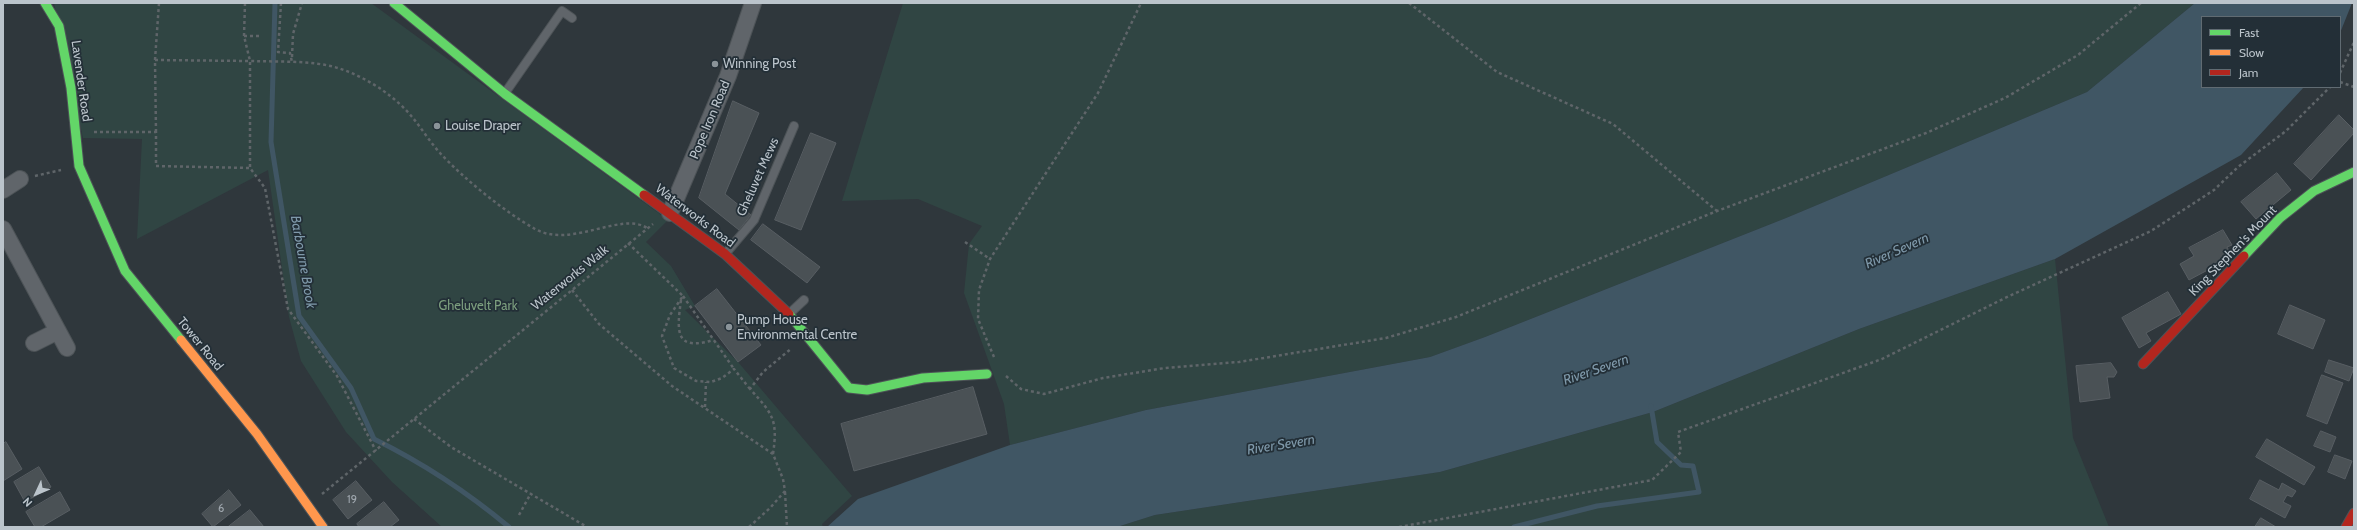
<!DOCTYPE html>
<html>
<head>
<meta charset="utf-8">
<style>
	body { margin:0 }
	#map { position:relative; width:2357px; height:530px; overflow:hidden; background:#2f373c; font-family:Cabin,sans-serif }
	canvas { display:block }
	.frame { position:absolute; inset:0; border:4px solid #bbc4cb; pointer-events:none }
	.legend { position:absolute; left:2201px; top:16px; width:140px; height:72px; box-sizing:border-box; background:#232f37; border:1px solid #606b72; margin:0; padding:5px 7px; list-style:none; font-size:12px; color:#bbc4cb }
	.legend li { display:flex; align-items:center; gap:8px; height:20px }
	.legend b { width:20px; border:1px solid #606b72 }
	.north { position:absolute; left:16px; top:474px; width:40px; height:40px; -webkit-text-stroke:3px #232f37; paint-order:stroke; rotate:226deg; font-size:11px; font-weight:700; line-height:16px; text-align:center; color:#bbc4cb }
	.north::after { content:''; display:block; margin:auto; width:14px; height:18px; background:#bbc4cb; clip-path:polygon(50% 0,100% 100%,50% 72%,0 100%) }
</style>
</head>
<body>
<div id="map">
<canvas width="2357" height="530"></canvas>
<div class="frame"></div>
<ul class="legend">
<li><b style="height:5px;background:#63d668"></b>Fast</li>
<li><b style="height:5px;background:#ff974d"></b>Slow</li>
<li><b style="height:5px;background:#b3261e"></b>Jam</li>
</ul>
<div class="north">N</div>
</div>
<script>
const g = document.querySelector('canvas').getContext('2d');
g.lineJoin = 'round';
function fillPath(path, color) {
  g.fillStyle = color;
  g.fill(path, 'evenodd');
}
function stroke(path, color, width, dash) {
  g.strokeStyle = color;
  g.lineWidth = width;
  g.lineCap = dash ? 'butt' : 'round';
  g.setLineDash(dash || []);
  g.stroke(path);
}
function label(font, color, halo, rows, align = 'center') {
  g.font = font + ' Cabin,sans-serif';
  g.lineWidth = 3.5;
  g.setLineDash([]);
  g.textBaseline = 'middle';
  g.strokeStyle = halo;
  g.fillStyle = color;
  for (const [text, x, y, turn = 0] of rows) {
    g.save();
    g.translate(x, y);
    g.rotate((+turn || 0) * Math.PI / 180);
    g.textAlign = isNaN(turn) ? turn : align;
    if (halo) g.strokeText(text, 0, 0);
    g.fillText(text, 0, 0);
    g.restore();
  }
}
fillPath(new Path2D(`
	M54,3h317l297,217 -22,22 25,24 24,40 -10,4 53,52 114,134 -30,28 1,3h-381l-50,-45 -46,-50 -45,-71 -12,-44 -21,-147 -131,69 5,-100 -59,-1z
	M903,3h1292l-108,89 -301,126 -301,119 -55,20 -284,53 -136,35 -6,-41 -40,-111 5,-49 13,-18 -64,-27 -76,2z
	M2055,259l18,179 36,89h-992l38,-12 285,-43 213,-60 206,-83z`), '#304543');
fillPath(new Path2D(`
	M2195,3h157l-12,30v-16h-138v70h102l-63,68 -186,104 -196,70 -206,83 -213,60 -285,43 -38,12h-290l31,-28 152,-54 136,-35 284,-53 55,-20 301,-119 301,-126z`), '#405664');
stroke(new Path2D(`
	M275,3l-4,139 28,174 52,72 23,51c49,24 93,53 135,88
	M1514,527l83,-21 102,-14 -6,-26 -12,-1 -24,-23 -6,-36`), '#405664', 5);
const building = new Path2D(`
	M733,101l26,12 -34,81 26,21 -12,15 -40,-32z
	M2339,115l15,15v3l-43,47 -17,-16z
	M811,133l25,10 -35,87 -26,-10z
	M2277,173l14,17 -35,29 -15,-17z
	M763,224l57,43 -13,16 -56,-43z
	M2223,230l9,15 -5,2 5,10 -43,23 -9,-16 14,-8 -5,-8z
	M717,289l44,56 -23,17 -43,-56z
	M2168,292l13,22 -35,19 5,8 -12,7 -17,-30z
	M2290,305l35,15 -12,29 -35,-15z
	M2329,360l25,8 -5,13 -24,-9z
	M2111,363l6,9 -3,5h-7l3,21 -30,4 -4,-36z
	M2322,375l21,8 -16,41 -20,-8z
	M973,387l14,47 -133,37 -13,-47z
	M2321,431l15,6 -6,15 -16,-6z
	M2267,439l48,28 -11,18 -48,-28z
	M6,442l16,27 -19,12v-37z
	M2335,455l17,6 -7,18 -17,-7z
	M39,467l12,20 -26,15 -11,-20z
	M2260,480l19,10 3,-7 14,8 -4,6 -5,-2 -4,7 8,4 -6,12 -35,-19z
	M356,481l16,19 -24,19 -15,-19z
	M229,490l12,15 -28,22 -11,-13z
	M60,492l10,18 -29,17h-6l-9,-15z
	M384,502l15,18 -9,7h-31l-2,-3z
	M250,510l14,17h-36z
	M2261,518l15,9h-21z`);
fillPath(building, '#4a5155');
stroke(building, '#585e63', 1);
const lane = new Path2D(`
	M505,93l57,-82 10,7
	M726,253l28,-33 40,-94
	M790,313l14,-13`);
const street = new Path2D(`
	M3,190l17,-11
	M670,213l58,-137 25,-73
	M3,229l64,119
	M34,343l24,-12`);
const fast = new Path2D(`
	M45,3l14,23 12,62 8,78 46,105 56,69
	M394,3l111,91 139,101
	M2244,256l36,-38 34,-27 40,-19
	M789,314l60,74 18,2 56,-12 64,-4`);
const slow = new Path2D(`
	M181,340l76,94 66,93`);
const jam = new Path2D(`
	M644,195l81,59 64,60
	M2143,364l101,-108
	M2346,527l8,-14`);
stroke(lane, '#4d5357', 10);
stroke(street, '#4d5357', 18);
stroke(fast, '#4d5357', 11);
stroke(slow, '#4d5357', 11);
stroke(jam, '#4d5357', 11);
stroke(new Path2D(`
	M245,3l-1,33 6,25c29,1 61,-1 88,7 28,9 56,27 75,50 9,11 17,24 27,35 24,26 65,59 95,76 36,20 86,-18 112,-1
	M281,3l-3,49 12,1 2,9
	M1409,3l88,69 116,52 104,87
	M244,36h18
	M292,57l1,-23 9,-31
	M155,60l95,1v107l15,20 23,121 49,67 39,75
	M2340,73l14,-31
	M2340,82l14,5
	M94,132h62v34l94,2
	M156,132l-1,-72 4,-57
	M35,176l26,-6
	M965,242l25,17
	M628,243l55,53 -13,19 -8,21 12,32 22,13 15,1 11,-4 12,-9 16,20
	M572,290l27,34 73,62 101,68 10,25 2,12 -15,17 -21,19
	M683,296l51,73
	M681,300c-4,30 -7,52 32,40
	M994,357l-16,-38 1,-29 11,-31 108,-166 43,-90
	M1006,376l15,13 23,5 59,-16 62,-10 74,-6 147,-24 70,-21 261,-106 209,-78 79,-35 73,-43 63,-52
	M705,407l1,-25
	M414,419l37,28 136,80
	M773,454c5,-34 0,-40 -23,-65l13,-17 29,-24
	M785,492l2,35
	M322,494l331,-270
	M519,515l12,-22
	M1399,527l253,-47 29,-28 -3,-20 204,-73 123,-61 146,-67 63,-41 24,-23 48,-36 44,-44`), '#5f6569', 2.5, [3, 3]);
stroke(lane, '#60656a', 8);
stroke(street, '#60656a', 16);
stroke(fast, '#63d668', 9);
stroke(slow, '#ff974d', 9);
stroke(jam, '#b3261e', 9);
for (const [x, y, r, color] of [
	[715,64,4,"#8a9399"],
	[437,126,4,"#8a9399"],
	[729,327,4,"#8a9399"]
]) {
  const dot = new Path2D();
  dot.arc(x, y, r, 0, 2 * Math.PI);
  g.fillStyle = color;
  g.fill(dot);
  stroke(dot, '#232f37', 1.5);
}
label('11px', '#9fa7ae', null, [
	["19",352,500],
	["6",221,509]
]);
label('13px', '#bbc4cb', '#232f37', [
	["Winning Post",723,64],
	["Louise Draper",445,126],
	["Pump House",737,320],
	["Environmental Centre",737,335]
], 'left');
label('13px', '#bbc4cb', '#232f37', [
	["Lavender Road",81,81,82],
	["Pope Iron Road",710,120,-67],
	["Gheluvet Mews",758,177,-66],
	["Waterworks Road",695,216,37],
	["King Stephen's Mount",2233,251,-46],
	["Waterworks Walk",570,278,-39],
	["Tower Road",200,344,51]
]);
label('13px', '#7c9e7e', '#232f37', [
	["Gheluvelt Park",478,306]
]);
label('italic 14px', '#7f99aa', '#232f37', [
	["River Severn",1897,251,-24],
	["Barbourne Brook",303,262,80],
	["River Severn",1596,370,-19],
	["River Severn",1281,445,-9]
]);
</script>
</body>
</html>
